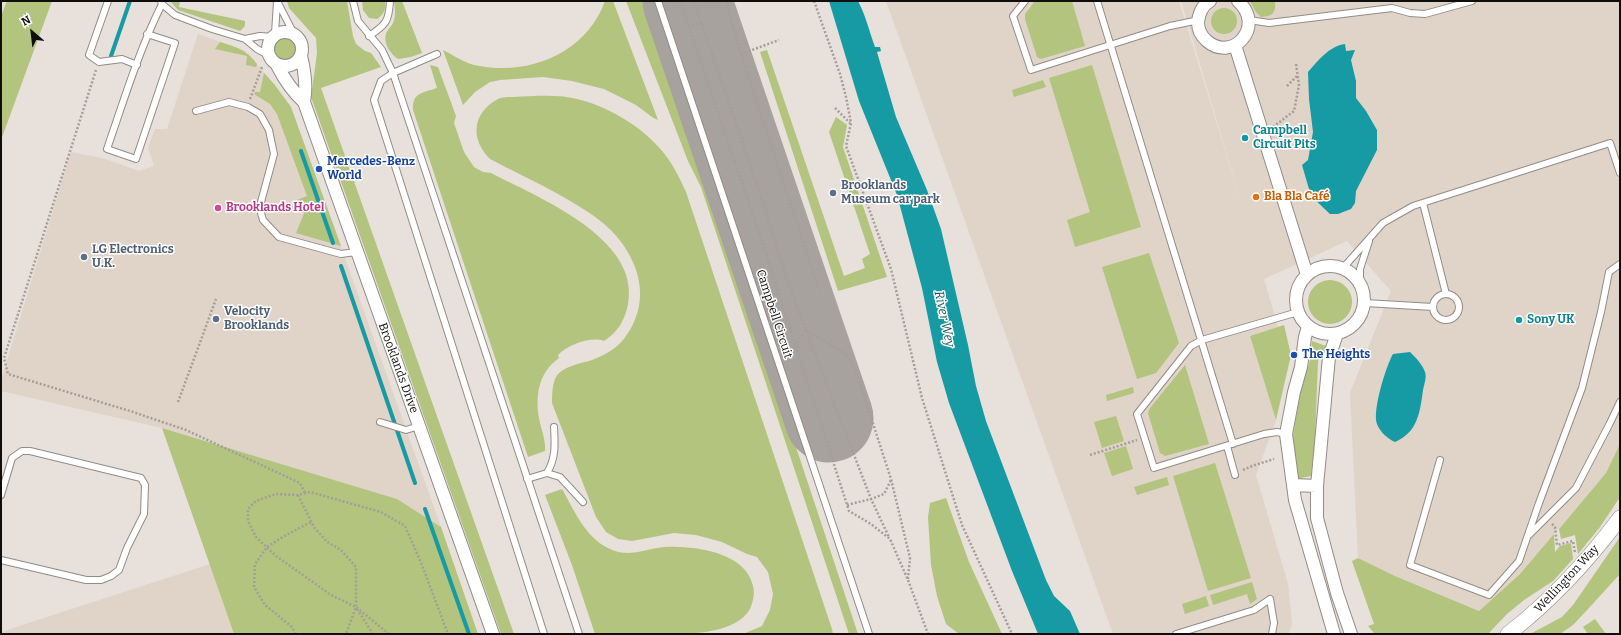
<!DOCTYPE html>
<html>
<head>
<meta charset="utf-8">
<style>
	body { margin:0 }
	#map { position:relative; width:1621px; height:635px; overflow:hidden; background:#e7e0db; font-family:Bitter,serif }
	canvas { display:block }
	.frame { position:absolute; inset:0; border:2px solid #100e0c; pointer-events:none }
	.north { position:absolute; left:12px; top:12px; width:40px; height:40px; -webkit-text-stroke:3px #fff; paint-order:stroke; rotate:332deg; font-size:11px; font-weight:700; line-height:16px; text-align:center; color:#100e0c }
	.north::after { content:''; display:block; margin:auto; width:14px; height:18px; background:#100e0c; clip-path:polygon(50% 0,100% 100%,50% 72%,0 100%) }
</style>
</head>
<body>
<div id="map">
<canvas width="1621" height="635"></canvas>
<div class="frame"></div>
<div class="north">N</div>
</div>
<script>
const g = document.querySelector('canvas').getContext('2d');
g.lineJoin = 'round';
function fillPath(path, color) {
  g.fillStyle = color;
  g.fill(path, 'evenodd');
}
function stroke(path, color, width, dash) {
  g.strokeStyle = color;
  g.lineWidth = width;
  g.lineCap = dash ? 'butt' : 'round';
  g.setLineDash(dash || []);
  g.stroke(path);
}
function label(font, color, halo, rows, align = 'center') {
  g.font = font + ' Bitter,serif';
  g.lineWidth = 3;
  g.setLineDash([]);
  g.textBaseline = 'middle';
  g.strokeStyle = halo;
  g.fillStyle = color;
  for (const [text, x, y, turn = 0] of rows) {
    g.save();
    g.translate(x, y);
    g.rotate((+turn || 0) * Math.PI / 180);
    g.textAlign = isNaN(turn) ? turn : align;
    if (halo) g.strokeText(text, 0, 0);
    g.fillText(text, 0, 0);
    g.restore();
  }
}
fillPath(new Path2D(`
	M886,1h293l67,217 -65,-217h439v443l-14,29 -86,101 -41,37 -84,-35 -37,-18 -8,-165 41,-102 -44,-50 -83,38 14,48 -28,9 26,84 -20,55 32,109 4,39 -3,11h-176z
	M198,34l46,16 30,34 17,23 150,420 -44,-28 -235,-71 -161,-37v-11l70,-228 35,7 33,12 15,-5 -6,-18 7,-19h12z
	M210,564l24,70h-233v-2z`), '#e0d3c8');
fillPath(new Path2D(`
	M7,1h45l-51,139v-124z
	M170,1h10l-1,6 66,14v5l-5,5 -62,-21z
	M287,1h60l6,35 3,8 9,7 6,2 10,14 -60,21 193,546h-13l-190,-537 -2,-5 3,-2 5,-37 -1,-15 -27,-30z
	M362,1h23c1,9 -1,13 -8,18l-8,-1 -6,-8z
	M394,1h8l20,52 -11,4 -13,2c-7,-5 -15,-15 -12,-25 1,-4 5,-7 7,-11 3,-7 2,-14 1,-22z
	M605,1h8l45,119 -6,-3 -16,-12 -32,-16 -32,-8 -29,-4 -43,3 -10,2 -15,10 -12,13 -20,-55c10,5 20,12 31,15 53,12 112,-11 131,-64z
	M626,1h22l210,633h-9l-148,-447 -13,-26z
	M1035,1h37l13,45 -44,13 -4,-2 -12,-38v-5z
	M1250,1h25c1,12 -2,15 -14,16l-5,-5z
	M1211 21a13 13 0 1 1 26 0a13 13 0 1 1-26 0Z
	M273 49a12 12 0 1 1 24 0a12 12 0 1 1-24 0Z
	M220,42c16,5 27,8 37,22l-1,3 -10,-2 1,-9 -32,-7z
	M767,50l77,226 21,-8 -3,-9 8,-5 -41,-122 7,-15 11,8 -4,22 44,130 -49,14 -78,-239z
	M430,65l8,2 18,49 -2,7 10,29 10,15 9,5 8,1c46,24 150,65 137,131 -3,16 -10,28 -24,37 -13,-5 -37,4 -46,14l1,3c-20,14 -24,37 -20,60 2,11 7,22 6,33l-17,6 -115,-347c-1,-18 10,-17 24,-22z
	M1092,65l49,162 -66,20 -8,-27 23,-8 -41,-134z
	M264,73l10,11 17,23 50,139 -45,-13 12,-29 -11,-4 10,-4 -30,-82 -7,-10 -16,-10 1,-2h5z
	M1043,80l3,7 -32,10 -2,-7z
	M514,97c22,-1 46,-3 67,3 32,9 62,28 82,52 10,12 17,27 23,40l146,437 1,5h-90l19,-8 8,-16 3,-16 -5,-22 -11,-15 -10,-3 -25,-12 -26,-7 -22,-2 -42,8 -14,-2 -12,-7 -10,-15 -44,-114c0,-8 0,-16 3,-24 6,-13 25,-15 37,-19 8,-3 16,-7 24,-13 12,-10 20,-26 23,-41 6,-31 -12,-63 -36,-83 -31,-25 -77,-45 -113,-64 -20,-20 -18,-46 8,-60 4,-2 11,-2 16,-2z
	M1149,253l30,90 -23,30 -19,6 -35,-112z
	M1308 302a22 22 0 1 1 44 0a22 22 0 1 1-44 0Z
	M1284,325l7,30 -15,65 -26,-84z
	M1312,341l14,5 -8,15 -3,78 -4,37 -15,3 -3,-42 6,-38 12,-43z
	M1185,365l24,79 -44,12 -5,-3 -12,-40 2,-5z
	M1133,387l1,6 -27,8 -1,-6z
	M1116,416l8,25 -22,7 -8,-26z
	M162,428l235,71 44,28 37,107h-244z
	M1620,444v53l-20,30 -22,27 -3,-19 -14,4 -2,-10 47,-56z
	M1126,446l7,23 -21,7 -8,-23z
	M1215,463l36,115 -43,13 -35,-115z
	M1167,477l2,8 -32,10 -3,-8z
	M562,489c12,21 23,48 46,59 21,11 35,1 56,-1 18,-1 36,1 53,6 17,6 32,15 36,33 2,8 0,16 -3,23 -15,26 -63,25 -91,25 -22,0 -43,0 -64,0l-23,-69 -27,-70z
	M946,498l23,64 33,72h-43l-13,-10 -9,-28 -6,-31 -3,-48 2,-14z
	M1554,534l1,18 5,-6 11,-3 2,16 -20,22 -29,19 -17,14 -19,20h-113l-7,-8 6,-2 -22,-63 6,-3 37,18 84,35 41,-37z
	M1620,537v37l-32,35 -15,16 -13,9h-30l32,-17 11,-12z
	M1252,582l5,17 -7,5 -3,-10 -34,11 -3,-10z
	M1206,596l3,10 -24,8 -3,-10z
	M1595,619l11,15h-18l-5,-7z`), '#b2c47e');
fillPath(new Path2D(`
	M829,1h29c8,15 11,30 17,46h5l1,4 -4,1 19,65 31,73 14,39 27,116 8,41 10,35 60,159 8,16 16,15 10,23h-42l-26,-63 -63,-168 -12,-41 -15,-74 -25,-93 -38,-94z
	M1345,44l1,7 9,-1 -4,10 5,21v17l10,13 11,19v20l-21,41 -1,12 -4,6 -13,5h-8l-19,-18 -9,-31 6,-5 5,-28 -4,-33 -1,-27c10,-11 21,-26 37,-28z
	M1410,352c6,6 12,12 15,20 2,5 -1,13 -2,18 -3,22 -5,42 -28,52 -7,-3 -15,-10 -18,-18 -5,-13 9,-58 16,-70z`), '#169ba4');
stroke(new Path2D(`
	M111,56l19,-55
	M301,151l32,92
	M341,266l74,217
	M425,509l44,125`), '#169ba4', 4);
stroke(new Path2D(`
	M687,1l142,417`), '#a8a29e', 89);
const service = new Path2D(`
	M108,1l-19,54 10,7 23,-3 15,6
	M161,1l1,3 13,11 37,14 33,10 12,10 11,6
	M277,1l17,33
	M353,1l5,20 24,29 11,23 186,561
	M658,1l211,633
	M1025,1l-12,15 18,54 139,-44 29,-6
	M1097,1c45,148 91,295 136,443
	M1249,20l20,3 123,-15 18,5 15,1 47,-13
	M147,34l28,9 -39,116 -29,-10c17,-49 32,-99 55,-145
	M275,34l2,-32
	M369,36c17,-11 20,-15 21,-35
	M245,39l15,-3 13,1
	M437,54l-44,19 -12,8 -7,19 170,534
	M196,111l33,-9 19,5 12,7 9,16 5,24 -13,48v11l2,7 16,17 62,17 15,-2
	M1423,203l23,91
	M1343,268l40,-45 30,-17 197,-63 10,30
	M1360,282v-13l9,-28
	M1433 307a13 13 0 1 1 26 0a13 13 0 1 1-26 0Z
	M1365,303l68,4
	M380,422l26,8 13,-4
	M1286,434l-9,-2 -13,2 -110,34 -17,-54 54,-68 11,-6 96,-28
	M1227,446l8,29
	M1440,460l-30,105 79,30 30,-34 20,-58 43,-115 19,-76 8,-40 11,-8
	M547,473l13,4 23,25
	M527,479l20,-6c9,-15 8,-29 7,-46
	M1,495l11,-37 10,-7h8l111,27 4,7 -1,29 -17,34 -8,22 -8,6 -10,4h-15l-85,-20
	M1529,535l47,-47 33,-63 11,-23
	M1176,634l78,-24 16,-11 4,24 -2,11`);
const minor = new Path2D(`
	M1210,1c-7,4 -11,12 -12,21 0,7 3,14 9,19 26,22 59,-15 31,-40
	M268 49a17 17 0 1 1 34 0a17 17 0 1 1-34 0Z
	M1235,45l72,230
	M301,56c4,16 6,30 3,46
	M277,65c7,14 15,26 27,37l189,532
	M1296 300a34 34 0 1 1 68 0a34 34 0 1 1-68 0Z
	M1308,327l-3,10 -4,30 -7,25 -8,42 9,66 39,134
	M1337,334l-8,23 -12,129v32l20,75 14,41
	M1293,485l24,1`);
const tertiary = new Path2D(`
	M1508,634c44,-34 79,-72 112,-116`);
stroke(service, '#928c87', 8);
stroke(minor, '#928c87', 14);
stroke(tertiary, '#928c87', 16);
stroke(new Path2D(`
	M680,1l80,234 89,276 22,13 19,15 18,41 20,54
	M694,1l63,184 30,94 19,51 40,24 10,17 35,108 19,79 -2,21
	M726,1l15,53 79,239
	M814,1l26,73 6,23 5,26 -5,23 45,123 31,129 40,127 50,109
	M688,25l14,-2
	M741,54l38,-14
	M96,70l-92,288 4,16 122,37 56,19 114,53 5,10
	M1287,86l10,-10
	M250,99l12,-32
	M835,108l15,15
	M1273,127l21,-16 5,-26 -3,-21
	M806,330l65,169 18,38
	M795,346l11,-16
	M178,402l38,-103
	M1090,455l47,-15
	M1243,470l9,-4 22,-7
	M298,495l16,32 13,15 14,8 15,17v40l-10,27
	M847,505l24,-6 13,-5 7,-14
	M1552,524l3,3 2,18 16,-4 2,12
	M357,609l16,25
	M296,634l-4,-7 -27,-22 -11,-18 1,-23 12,-17 19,-12 25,-13
	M389,634l-33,-27 -25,-12 -55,-39 -20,-19 -8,-16v-12l8,-8 20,-7 22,1 12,-3 71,20 24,14 17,39 26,69`), '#a49e9a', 2.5, [2, 2]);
stroke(service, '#fff', 6);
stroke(minor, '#fff', 12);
stroke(tertiary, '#fff', 15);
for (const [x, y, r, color] of [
	[1245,138,4,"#0f9aa8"],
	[319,169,4,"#1a4fb4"],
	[833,193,4,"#5c6f8a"],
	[1256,197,4,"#e8710a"],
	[218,208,4,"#d1479c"],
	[84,257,4,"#5c6f8a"],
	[216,319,4,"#5c6f8a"],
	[1519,320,4,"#0f9aa8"],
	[1294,355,4,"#1a4fb4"]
]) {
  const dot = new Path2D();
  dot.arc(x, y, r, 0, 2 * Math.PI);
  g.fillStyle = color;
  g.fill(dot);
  stroke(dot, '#fff', 1.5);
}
label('bold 12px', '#0d838f', '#fff', [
	["Campbell",1253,131],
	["Circuit Pits",1253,145],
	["Sony UK",1527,320]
], 'left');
label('bold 12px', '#164399', '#fff', [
	["Mercedes-Benz",327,162],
	["World",327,176],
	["The Heights",1302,355]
], 'left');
label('bold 12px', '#4e5e75', '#fff', [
	["Brooklands",841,186],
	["Museum car park",841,200],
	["LG Electronics",92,250],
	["U.K.",92,264],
	["Velocity",224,312],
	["Brooklands",224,326]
], 'left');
label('bold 12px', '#c56008', '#fff', [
	["Bla Bla Café",1264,197]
], 'left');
label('bold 12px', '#b23c85', '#fff', [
	["Brooklands Hotel",226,208]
], 'left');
label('12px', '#100e0c', '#fff', [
	["Campbell Circuit",774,314,72],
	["Brooklands Drive",398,368,70],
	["Wellington Way",1567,579,-47]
]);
label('italic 13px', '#14565b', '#fff', [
	["River Wey",944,319,78]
]);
</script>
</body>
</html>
